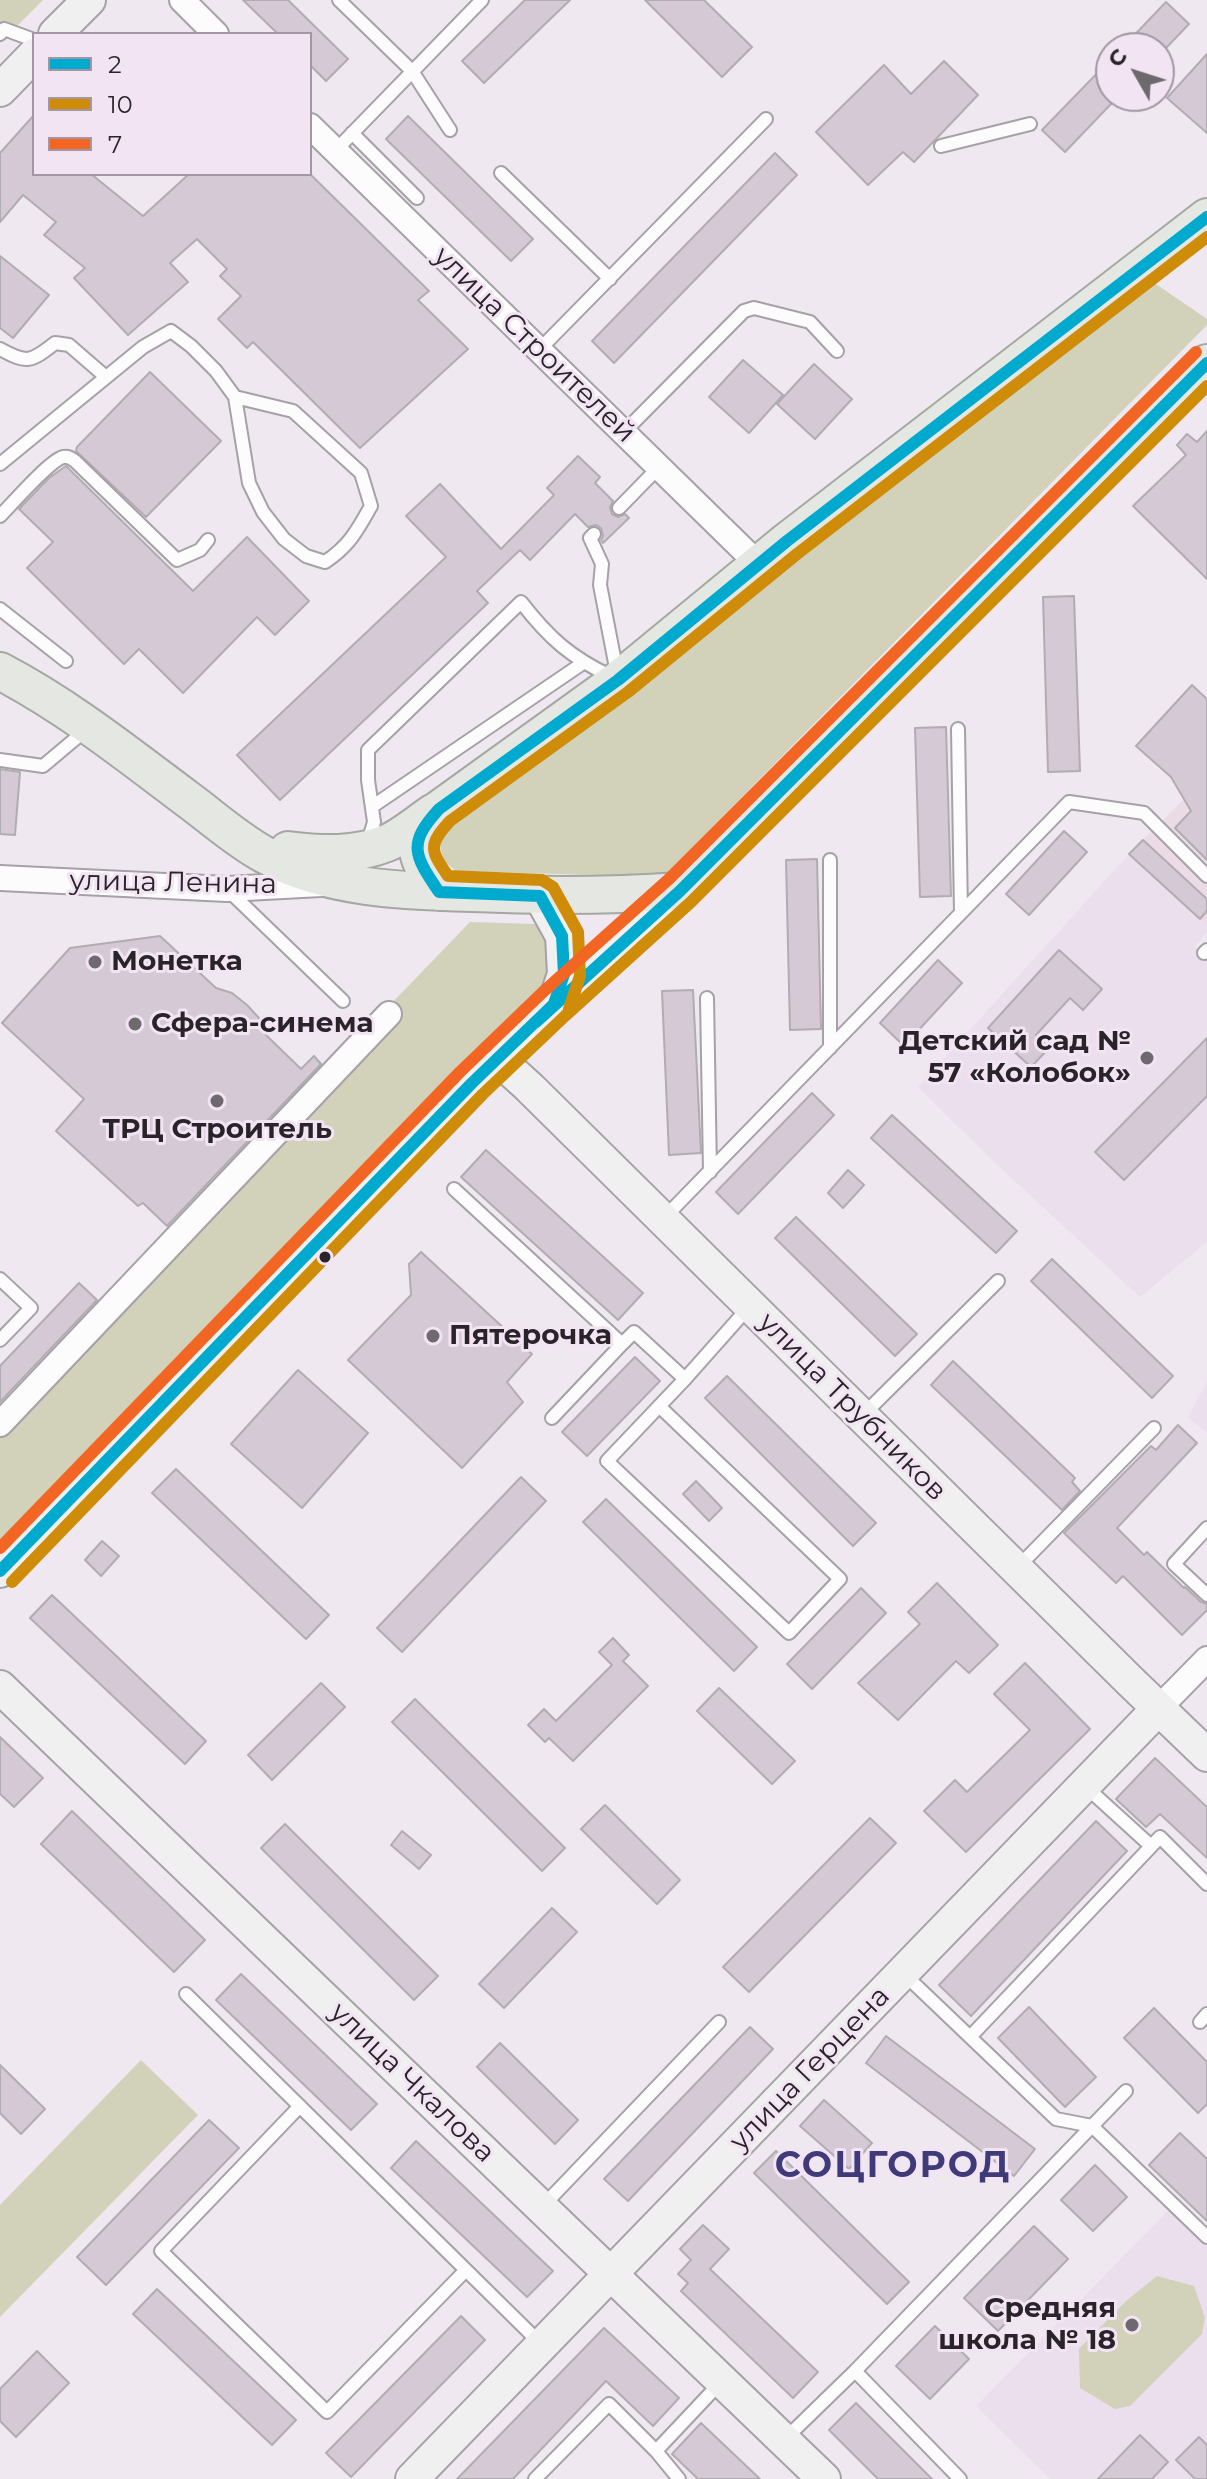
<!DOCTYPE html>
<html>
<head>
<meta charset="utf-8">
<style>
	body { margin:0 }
	#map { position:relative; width:1207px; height:2479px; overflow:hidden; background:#efe8f0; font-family:Montserrat,sans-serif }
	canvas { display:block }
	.legend { position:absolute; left:32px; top:32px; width:280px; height:144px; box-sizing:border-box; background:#f2e4f3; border:2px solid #a297a3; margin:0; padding:10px 14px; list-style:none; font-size:24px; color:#29242a }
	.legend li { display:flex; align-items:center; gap:16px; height:40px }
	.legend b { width:40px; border:2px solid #a297a3 }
	.north { position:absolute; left:1095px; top:32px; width:80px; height:80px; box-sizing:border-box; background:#f2e4f3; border:2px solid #a297a3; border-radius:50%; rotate:309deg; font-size:22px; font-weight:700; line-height:32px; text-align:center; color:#29242a }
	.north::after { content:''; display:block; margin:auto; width:28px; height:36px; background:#6e696f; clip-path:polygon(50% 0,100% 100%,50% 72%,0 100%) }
</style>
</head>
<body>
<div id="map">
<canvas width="1207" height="2479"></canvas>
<ul class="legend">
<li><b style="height:10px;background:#00a9ce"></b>2</li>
<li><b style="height:10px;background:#ce8c08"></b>10</li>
<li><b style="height:10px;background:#f26522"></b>7</li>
</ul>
<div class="north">С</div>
</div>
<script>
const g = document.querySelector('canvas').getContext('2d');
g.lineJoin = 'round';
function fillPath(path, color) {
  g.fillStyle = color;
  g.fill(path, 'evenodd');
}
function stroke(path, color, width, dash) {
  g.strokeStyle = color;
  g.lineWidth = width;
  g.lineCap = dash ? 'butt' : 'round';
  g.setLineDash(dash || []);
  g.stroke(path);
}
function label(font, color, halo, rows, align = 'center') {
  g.font = font + ' Montserrat,sans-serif';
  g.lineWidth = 6;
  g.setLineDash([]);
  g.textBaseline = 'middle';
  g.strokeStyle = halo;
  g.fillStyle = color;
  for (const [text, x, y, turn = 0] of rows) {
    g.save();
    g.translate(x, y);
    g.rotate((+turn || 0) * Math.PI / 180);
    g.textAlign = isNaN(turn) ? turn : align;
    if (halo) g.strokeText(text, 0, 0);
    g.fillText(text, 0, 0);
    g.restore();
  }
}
fillPath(new Path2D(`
	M1207,769v156l-78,-71 55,-55 -10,-16z`), '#ebdbe5');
fillPath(new Path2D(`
	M1129,854l78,71v7l-12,14 12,10v286l-67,55 -148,-137 -74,-73z
	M1207,1382v51l-19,-16z
	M1171,2208l36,35v236h-157l-74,-73z`), '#ebdeed');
fillPath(new Path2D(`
	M0,0h43l-43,43z
	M1153,282l54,37v6l-544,552 -207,-6 -12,-10 -7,-26 312,-246z
	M470,922l66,2 17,18 -10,55 -543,561v-136l172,-191z
	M141,2060l57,55 -198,202v-112z
	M1157,2276l37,10 11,32 -3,16 -72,72 -15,3 -35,-21 -1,-39 47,-48z`), '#d2d1b9');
const building = new Path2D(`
	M243,0h45l60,59 -22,22 -16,-16v-31h-32z
	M525,0h45l-86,83 -22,-22z
	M645,0h59l48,47 -30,30z
	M1166,2l23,22 -23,24h-44z
	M1207,54v79l-40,-35z
	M1111,59v45l-46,48 -23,-22z
	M944,61l34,34 -64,67 -11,-10 -35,33 -52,-53 68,-67 27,29z
	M34,115v59h57l52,42 46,-42h121l119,117 -11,9 50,49 -108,99 -107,-106 -6,6 -29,-29 23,-23 -21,-20 7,-7 -30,-30 -27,24 18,19 -60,53 -54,-57 11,-10 -41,-33 12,-13 -33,-27 -23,27v-69z
	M408,116l125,123 -22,22 -125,-122z
	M775,153l22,22 -183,188 -22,-22z
	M0,256l49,39 -36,43 -13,-10z
	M743,360l40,35 -34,38 -40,-36z
	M814,364l38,35 -37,40 -38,-35z
	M150,372l71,69 -75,76 -70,-66 1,-4z
	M1207,431v148l-74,-73 53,-51 -9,-10 10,-11 10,8z
	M578,456l22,21 -5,6 18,18 -3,6 2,7 6,3 7,-3 4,4 -26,25 -2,-3 2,-4 -2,-8 -5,-3 -8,2 -13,-13 -45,46 -10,-10 -43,41 11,12 -208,197 -43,-45 209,-198 -40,-41 34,-32 61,65 53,-54 -7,-7z
	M66,466l127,125 54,-54 62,64 -34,34 -18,-18 -74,76 -44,-44 -15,15 -97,-96 26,-26 -34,-33 30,-31z
	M1074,596l6,175 -32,1 -5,-175z
	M1192,685l15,14v161l-32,-32 16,-17 -20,-34 -35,-31z
	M946,727l5,169 -31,1 -5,-169z
	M0,769l20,3 -5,63 -15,-1z
	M1064,831l23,21 -58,63 -23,-21z
	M1143,840l64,59v12l-7,8 -71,-65z
	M817,859l4,170 -31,1 -4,-170z
	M160,936l56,52 16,5 15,12 12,13 7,17 35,34 13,-13 7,8 -154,162 -24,-23 -5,3 -82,-75 28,-32 -82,-76 68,-75z
	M1059,950l43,39 -19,21 -13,-12 -34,37 13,13 -18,19 -43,-39z
	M938,960l24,23 -58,63 -24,-23z
	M693,990l8,163 -32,2 -7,-164z
	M1207,1038v58l-83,84 -29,-28z
	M812,1093l22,22 -96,99 -22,-22z
	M892,1115l125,116 -21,22 -125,-115z
	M486,1150l157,143 -25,27 -157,-143z
	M848,1170l16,15 -21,23 -15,-15z
	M796,1217l121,117 -22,22 -120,-118z
	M421,1252l111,102 -25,28 16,20 -61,66 -114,-108 63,-65 -2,-31z
	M1052,1259l121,117 -21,22 -121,-117z
	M79,1283l18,17 -97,102v-36z
	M635,1357l25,24 -73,75 -25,-24z
	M953,1361l122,117 -3,4 8,9 -18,19 -131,-125z
	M298,1370l70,63 -66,75 -71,-64z
	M727,1376l149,147 -23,23 -148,-148z
	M1178,1425l19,18 -80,85 27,27 3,-3 37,36 1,-1 16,15 6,2v6l-25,25 -59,-59 -7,7 -52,-50 87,-87 5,4z
	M176,1469l153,146 -23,24 -154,-146z
	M521,1477l25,24 -144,151 -25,-24z
	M696,1481l26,27 -13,13 -26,-27z
	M606,1499l151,148 -23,24 -151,-149z
	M102,1541l17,15 -18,20 -16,-16z
	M937,1583l61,62 -29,28 -13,-12 -58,59 -40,-37 62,-59 -12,-12z
	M861,1588l25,25 -74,76 -25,-25z
	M52,1595l154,146 -21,23 -155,-146z
	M613,1638l16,17 -6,6 25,25 -75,75 -24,-23 -4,4 -17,-17 16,-16 12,12 56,-56 -13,-13z
	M1025,1663l65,66 -124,123 -42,-41 31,-31 12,12 63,-62 -36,-36z
	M321,1683l24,24 -73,73 -24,-25z
	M719,1688l76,73 -23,23 -75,-73z
	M415,1699l150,149 -23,23 -150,-149z
	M0,1737l43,41 -29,29 -14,-13z
	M1155,1758l52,49v51l-47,-44 -14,13 -30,-28z
	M605,1805l75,75 -23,24 -76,-75z
	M72,1811l133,129 -31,32 -133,-128z
	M870,1818l26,25 -147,149 -26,-25z
	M1096,1821l31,30 -156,165 -32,-31z
	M285,1824l153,152 -24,24 -153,-152z
	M402,1831l29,24 -12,14 -28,-24z
	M552,1908l25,24 -73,76 -25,-24z
	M241,1974l136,130 -26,26 -135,-130z
	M1029,2007l67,70 -31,30 -67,-69z
	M1154,2008l53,54v42l-9,9 -74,-75z
	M750,2027l23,22 -145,152 -24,-22z
	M886,2036l149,113 -21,27 -148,-113z
	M500,2043l78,77 -23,24 -78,-77z
	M0,2065l45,44 -24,25 -21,-21z
	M824,2100l48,43 -23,26 -49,-43z
	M209,2120l30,28 -133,137 -29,-28z
	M1180,2133l27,26v62l-58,-56z
	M416,2141l137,130 -26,26 -136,-129z
	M776,2151l133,131 -22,22 -133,-131z
	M1095,2165l32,32 -34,34 -32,-31z
	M703,2225l26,24 -19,20 108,103 -25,26 -112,-107 7,-8 -10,-9 13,-14 -11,-11z
	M1034,2226l34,33 -70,72 -34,-33z
	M157,2289l139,131 -24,25 -139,-131z
	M461,2316l24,24 -134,137 -25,-24z
	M935,2326l34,33 -39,40 -34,-33z
	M604,2328l75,70 -26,28 -47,-45 -93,98h-56z
	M37,2351l32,32 -53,54 -16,-16v-32z
	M856,2403l76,76h-54l-49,-49z
	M701,2423l59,56h-62l-26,-25z
	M1140,2435l28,27 -16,17h-54z
	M1199,2437l8,8v34h-12l-19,-19z`);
fillPath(building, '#d5c9d6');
stroke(building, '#b1acb2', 2);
const lane = new Path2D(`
	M339,0l73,71 38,59
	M0,34l4,-5 30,11
	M352,133l65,65
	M941,146l89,-22
	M335,151l147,-151
	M501,173l109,106
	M0,349c27,15 31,13 55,-6l14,2 37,32
	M539,350l227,-231
	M623,433l121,-122 10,-3 56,14 27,29
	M0,464l143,-117 28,-16 20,15 25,25 19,26 14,86 14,29 21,27 22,17 19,6c24,-16 32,-31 46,-56l-10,-33 -68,-62 -58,-14
	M619,508l40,-41
	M0,516c12,-12 49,-55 63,-59 5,-1 8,1 12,4l102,99 23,-10 8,-10
	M594,534l-4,4 12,26 -2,21 17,88
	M0,609l66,52
	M958,729l3,184
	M0,760l43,6 44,-37
	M373,806l210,-143
	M368,842l6,-20 -6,-42v-30l153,-148c28,36 49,55 91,75
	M830,860v188
	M229,891l114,110
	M1204,953l3,-3
	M707,998l3,174
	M454,1189l168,155 12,-12 51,47 63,-71
	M663,1219l406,-417 75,11 63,63
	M0,1279l31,29 -31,32
	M659,1406l181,173 -51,54 -182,-172 78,-82
	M862,1416l136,-135
	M552,1418l70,-74
	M1207,1528l-33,36 33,31
	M1017,1568l137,-140
	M1085,1786l66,60
	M903,1973l153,146 36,7 115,111
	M186,1994l354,349
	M1200,2022l7,-8
	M970,2037l190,-200 47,47
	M300,2106l-139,145 166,161 139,-142
	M542,2207l177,-185
	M855,2371l271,-280
	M784,2440l71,-69 105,108
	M656,2451l64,-68
	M535,2479l74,-75 47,47 23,28`);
const street = new Path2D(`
	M182,0l34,34
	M310,126l448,438
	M0,878l227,11 94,-5
	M0,1424l389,-410
	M1158,1709l49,-50`);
const secondary = new Path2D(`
	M55,34l34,-34
	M0,90l34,-35
	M540,896l22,40 2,38 -10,30
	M497,1058l32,29 601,594 77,74
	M0,1571l472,-488 82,-79 126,-113
	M0,1687l824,792
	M412,2479l746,-770`);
const primary = new Path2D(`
	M0,671c67,35 126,82 186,127 26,19 51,42 79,57 63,34 138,36 208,38 69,3 137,3 207,-2l527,-528
	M288,850c33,4 67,6 99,-7 16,-7 32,-21 47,-31
	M439,892c-12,-18 -29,-40 -18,-62 4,-7 12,-14 18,-21l179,-129 169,-139 420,-324`);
stroke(lane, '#a6a0a7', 16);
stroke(street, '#a6a0a7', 28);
stroke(secondary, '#a6a0a7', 36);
stroke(primary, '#a4a7a2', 40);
stroke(lane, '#fdfcfd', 12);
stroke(street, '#fdfcfd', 24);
stroke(secondary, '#f1f0f0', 32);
stroke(primary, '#e5e7e3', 36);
stroke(new Path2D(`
	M536,1022l144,-131 527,-528
	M0,1571l472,-488 82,-79 10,-30 -2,-38 -22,-40 -101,-4c-25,-37 -32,-48 0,-83l179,-129 169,-139 420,-324`), '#00a9ce', 12);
stroke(new Path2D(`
	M569,1009l11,-33 -2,-44 -25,-45 -11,-7 -94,-4c-18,-26 -20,-31 2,-55l178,-129 169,-138 410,-317
	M12,1582l471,-488 82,-78 126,-114 516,-516`), '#ce8c08', 12);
stroke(new Path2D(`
	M0,1548l460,-476 83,-80 126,-113 527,-527`), '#f26522', 12);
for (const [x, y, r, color] of [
	[95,962,8,"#6e696f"],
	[135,1024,8,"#6e696f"],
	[1147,1058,8,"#6e696f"],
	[217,1101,8,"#6e696f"],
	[325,1257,7,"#29242a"],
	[433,1336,8,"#6e696f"],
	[1132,2325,8,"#6e696f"]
]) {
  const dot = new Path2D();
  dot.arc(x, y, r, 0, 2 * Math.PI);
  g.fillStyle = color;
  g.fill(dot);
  stroke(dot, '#f2e4f3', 3);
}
label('28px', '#29242a', '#f2e4f3', [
	["улица Строителей",534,345,44],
	["улица Ленина",173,883,1],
	["улица Трубников",852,1407,45],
	["улица Герцена",810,2069,-46],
	["улица Чкалова",412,2083,44]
]);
label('bold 28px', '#29242a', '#f2e4f3', [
	["Монетка",111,962],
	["Сфера-синема",151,1024],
	["Детский сад №",1131,1042,"right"],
	["57 «Колобок»",1131,1074,"right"],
	["ТРЦ Строитель",217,1130,"center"],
	["Пятерочка",449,1336],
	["Средняя",1116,2309,"right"],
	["школа № 18",1116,2341,"right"]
], 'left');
g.letterSpacing = '2px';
label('bold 36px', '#3e3b78', '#f2e4f3', [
	["СОЦГОРОД",893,2166]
]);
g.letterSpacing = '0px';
</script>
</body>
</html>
